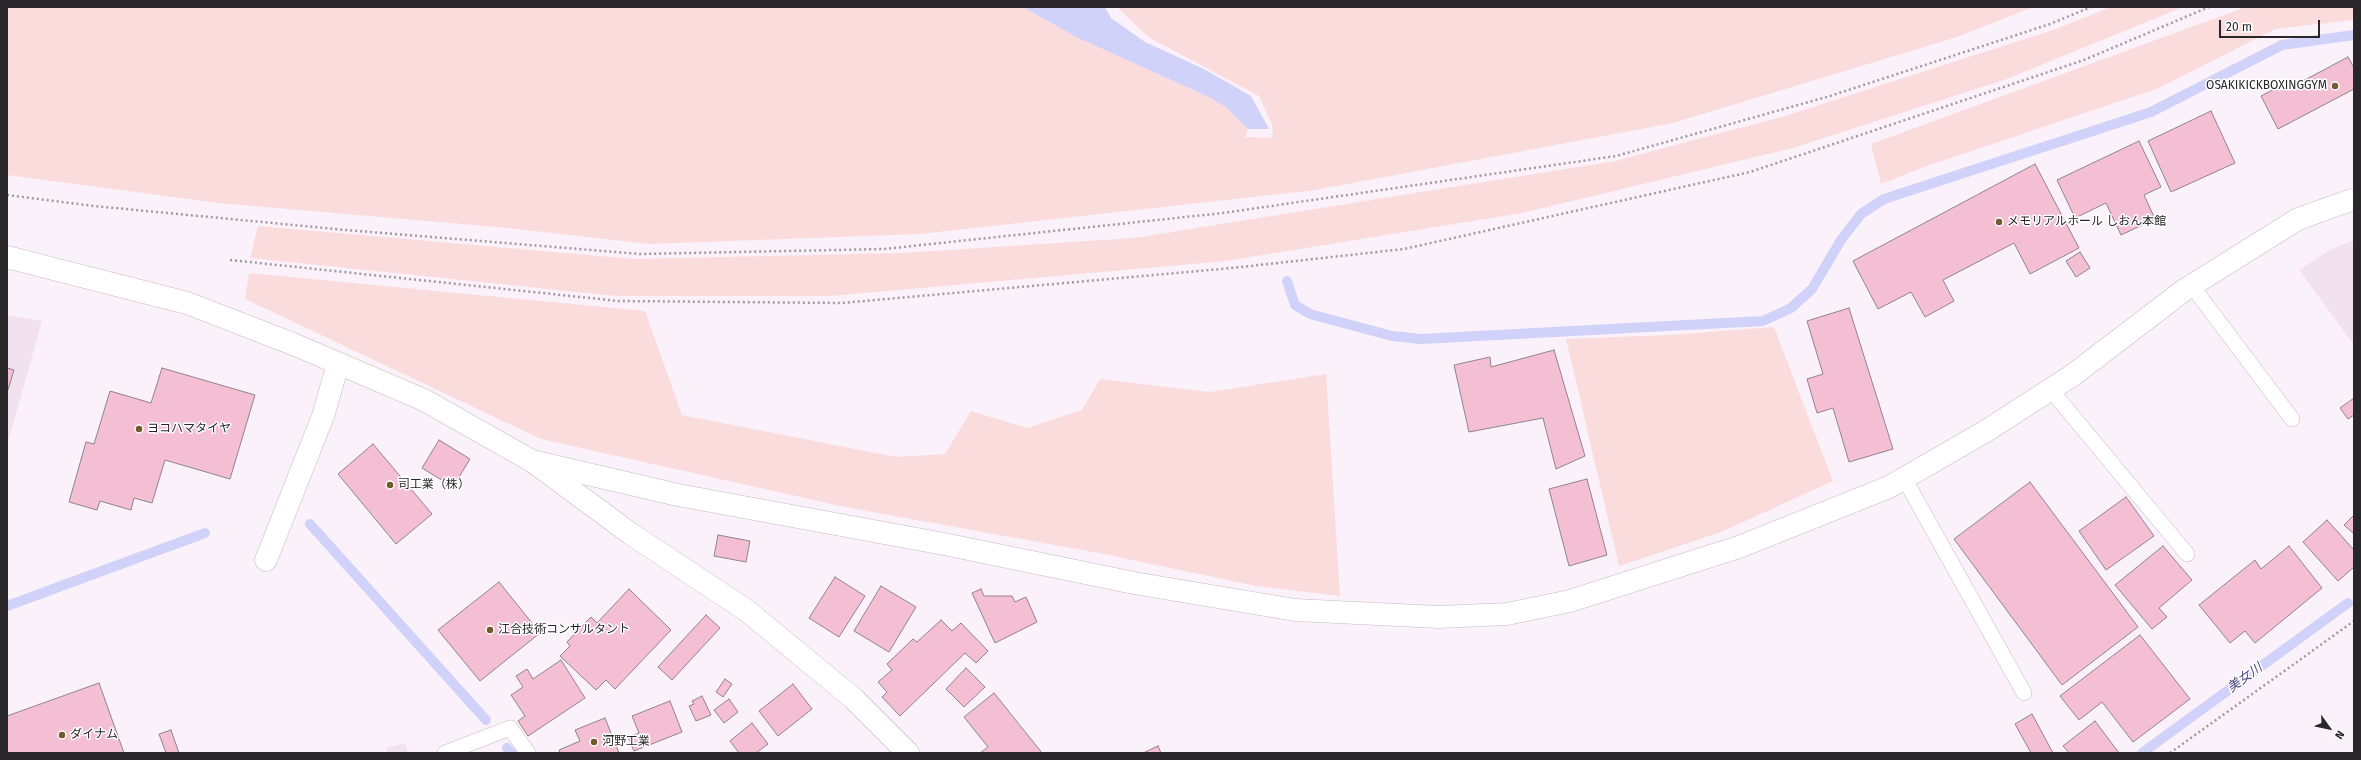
<!DOCTYPE html>
<html>
<head>
<meta charset="utf-8">
<style>
  body { margin:0 }
  #map { position:relative; width:2361px; height:760px; overflow:hidden; background:#fbf1fa; font-family:"Fira Sans",sans-serif }
  canvas { display:block }
  .frame { position:absolute; inset:0; border:8px solid #292629; pointer-events:none }
  .north { position:absolute; left:2309px; top:708px; width:40px; height:40px; -webkit-text-stroke:3px #fff; paint-order:stroke; rotate:123deg; font-size:11px; font-weight:700; line-height:16px; text-align:center; color:#292629 }
  .north::after { content:''; display:block; margin:auto; width:14px; height:18px; background:#292629; clip-path:polygon(50% 0,100% 100%,50% 72%,0 100%) }
  .scale { position:absolute; left:2219px; top:20px; width:101px; height:18px; box-sizing:border-box; border:2px solid #292629; border-top:0; padding-left:5px; font-size:12px; line-height:14px; white-space:nowrap; color:#292629; -webkit-text-stroke:3px #fff; paint-order:stroke }
</style>
</head>
<body>
<div id="map">
<canvas width="2361" height="760"></canvas>
<div class="frame"></div>
<div class="north">N</div>
<div class="scale">20 m</div>
</div>
<script>
const g = document.querySelector('canvas').getContext('2d');
g.lineJoin = 'round';
function paint(path, color) {
  g.fillStyle = color;
  g.fill(path, 'evenodd');
}
function shape(rows) {
  const path = new Path2D();
  for (const r of rows) {
    path.moveTo(r[0], r[1]);
    for (let i = 2; i < r.length; i += 2) path.lineTo(r[i], r[i + 1]);
  }
  return path;
}
function strokePath(path, color, width, dash) {
  g.strokeStyle = color;
  g.lineWidth = width;
  g.lineCap = dash ? 'butt' : 'round';
  g.setLineDash(dash || []);
  g.stroke(path);
}
function drawText(font, color, halo, rows, align = 'center') {
  g.font = font + ' "Fira Sans","Noto Sans JP",sans-serif';
  g.lineWidth = 3;
  g.setLineDash([]);
  g.textBaseline = 'middle';
  g.strokeStyle = halo;
  g.fillStyle = color;
  for (const [text, x, y, turn = 0] of rows) {
    g.save();
    g.translate(x, y);
    g.rotate((+turn || 0) * Math.PI / 180);
    g.textAlign = isNaN(turn) ? turn : align;
    if (halo) g.strokeText(text, 0, 0);
    g.fillText(text, 0, 0);
    g.restore();
  }
}
const built = shape([
  [2354,240,2354,345,2299,270,2330,250],
  [7,315,42,321,7,446],
  [405,743,408,753,388,753,386,748]
]);
const green = shape([
  [7,7,1023,7,1078,38,1209,97,1227,108,1248,129,1245,137,1273,138,1272,124,1259,96,1148,37,1117,7,2034,7,1954,38,1673,123,1315,190,921,234,649,244,508,228,218,203,7,175],
  [2111,7,2183,7,2007,79,1793,148,1522,213,1226,261,831,296,616,296,250,258,258,226,634,259,902,253,1134,238,1615,161,1785,116,2056,29],
  [2246,7,2354,7,2354,20,2275,29,2159,88,1924,167,1881,184,1871,144],
  [249,273,645,311,682,415,896,457,945,454,971,411,1027,428,1082,410,1100,379,1210,392,1326,374,1340,596,1256,586,1104,554,845,507,541,439,245,299],
  [1774,327,1833,481,1721,532,1619,566,1566,339,1669,335]
]);
const water = shape([
  [1023,7,1105,7,1111,18,1145,42,1204,69,1251,96,1269,129,1248,129,1227,108,1209,97,1078,38]
]);
const stream = shape([
  [1287,281,1295,305,1310,314,1392,336,1421,339,1763,321,1791,308,1812,289,1841,240,1861,214,1884,199,2151,112,2282,45,2354,35],
  [310,524,486,720],
  [7,606,205,533],
  [507,748,512,753],
  [2142,753,2348,603]
]);
const building = shape([
  [2348,57,2354,68,2354,89,2278,129,2261,96,2282,85,2284,91,2348,57],
  [2211,111,2235,163,2171,192,2148,141,2211,111],
  [2139,141,2161,187,2144,195,2155,219,2121,235,2106,203,2075,218,2057,180,2139,141],
  [2035,164,2079,248,2030,274,2014,243,1943,280,1954,301,1925,317,1911,292,1878,309,1853,261,2035,164],
  [2080,252,2090,268,2076,277,2066,261,2080,252],
  [1849,308,1893,449,1849,462,1833,408,1817,413,1807,379,1823,374,1807,321,1849,308],
  [1554,350,1585,456,1556,469,1543,418,1469,432,1454,365,1490,357,1491,367,1554,350],
  [7,368,14,370,7,393,7,368],
  [162,368,255,395,230,479,165,460,152,503,134,498,131,510,100,501,97,510,69,502,86,442,94,444,110,391,151,403,162,368],
  [2354,398,2354,415,2348,419,2340,408,2354,398],
  [439,440,470,459,453,487,422,468,439,440],
  [373,444,432,514,396,544,338,474,373,444],
  [1587,479,1607,555,1569,566,1549,489,1587,479],
  [2030,482,2138,627,2062,685,1954,539,2030,482],
  [2126,497,2154,536,2106,570,2079,531,2126,497],
  [2354,515,2354,534,2344,525,2354,515],
  [2327,520,2354,550,2354,567,2338,581,2303,542,2327,520],
  [718,535,750,541,746,562,714,556,718,535],
  [2163,546,2192,580,2159,608,2167,617,2152,629,2115,585,2163,546],
  [2289,546,2322,588,2255,643,2245,631,2230,643,2199,605,2255,560,2261,569,2289,546],
  [835,577,865,596,839,637,809,618,835,577],
  [499,582,540,633,480,681,438,630,499,582],
  [881,586,916,607,889,652,854,631,881,586],
  [629,589,671,630,615,689,606,680,596,690,560,656,570,646,567,642,591,617,597,623,629,589],
  [981,589,984,596,1012,596,1015,602,1026,597,1037,622,995,643,972,593,981,589],
  [706,615,720,628,672,680,658,667,706,615],
  [941,620,952,631,961,623,988,651,976,663,965,653,900,716,882,697,887,692,878,682,892,670,887,664,913,639,917,642,941,620],
  [2140,635,2190,699,2133,742,2102,702,2079,720,2060,696,2140,635],
  [561,660,585,698,528,736,518,721,525,716,511,695,523,687,516,676,527,669,533,679,561,660],
  [966,668,985,687,964,707,946,689,966,668],
  [725,679,732,684,723,697,716,692,725,679],
  [99,683,124,753,7,753,7,716,99,683],
  [793,684,812,709,778,736,759,711,793,684],
  [994,693,1042,753,980,753,988,747,964,717,994,693],
  [702,696,711,715,696,721,689,706,694,704,692,701,702,696],
  [729,699,738,712,724,723,714,710,729,699],
  [670,701,682,732,634,751,628,737,639,733,632,716,670,701],
  [2032,714,2053,753,2031,753,2015,724,2032,714],
  [605,718,619,753,560,753,559,750,580,741,575,730,605,718],
  [2095,721,2119,753,2069,753,2063,746,2095,721],
  [752,723,768,744,756,753,739,753,730,741,752,723],
  [171,730,179,753,166,753,159,734,171,730],
  [1158,746,1161,753,1143,753,1158,746]
]);
const path = shape([
  [7,195,94,206,346,230,640,254,884,249,1223,213,1616,156,1830,96,2050,24,2091,7],
  [230,260,618,301,842,303,1232,268,1404,249,1750,172,2084,60,2209,7],
  [2170,753,2354,621]
]);
const service = shape([
  [2192,286,2292,419],
  [2051,390,2187,554],
  [1904,478,2024,693],
  [445,753,510,728,528,753]
]);
const minor = shape([
  [532,461,631,534,746,610,854,699,908,753],
  [266,560,323,416,338,364]
]);
const tertiary = shape([
  [7,257,187,303,293,344,424,400,532,461,678,495,944,544,1134,583,1295,610,1439,617,1507,614,1570,601,1739,547,1889,487,1986,431,2073,375,2183,291,2298,219,2354,199]
]);
const markers = [
  [2335,86,4,"#705b2a"],
  [1999,222,4,"#705b2a"],
  [139,429,4,"#705b2a"],
  [390,485,4,"#705b2a"],
  [490,630,4,"#705b2a"],
  [62,735,4,"#705b2a"],
  [594,742,4,"#705b2a"]
];
const poiNames = [
  ["OSAKIKICKBOXINGGYM",2327,86,"right"],
  ["メモリアルホール しおん本館",2007,222],
  ["ヨコハマタイヤ",147,429],
  ["司工業（株）",398,485],
  ["江合技術コンサルタント",498,630],
  ["ダイナム",70,735],
  ["河野工業",602,742]
];
const waterNames = [
  ["美女川",2245,678,-36]
];
paint(built, '#f2e2f0');
paint(green, '#fbdcdc');
paint(water, '#d0d2f9');
strokePath(stream, '#d0d2f9', 10);
paint(building, '#f4bed3');
strokePath(building, '#8f8488', 1);
strokePath(service, '#c5bbc3', 16);
strokePath(minor, '#c5bbc3', 23);
strokePath(tertiary, '#c5bbc3', 23);
strokePath(path, '#a099a0', 2.5, [2, 3]);
strokePath(service, '#fff', 15);
strokePath(minor, '#fff', 22);
strokePath(tertiary, '#fff', 22);
for (const [x, y, r, color] of markers) {
  const dot = new Path2D();
  dot.arc(x, y, r, 0, 2 * Math.PI);
  g.fillStyle = color;
  g.fill(dot);
  strokePath(dot, '#fff', 1.5);
}
drawText('12px', '#292629', '#fff', poiNames, 'left');
drawText('italic 13px', '#474480', '#fff', waterNames);
</script>
</body>
</html>
